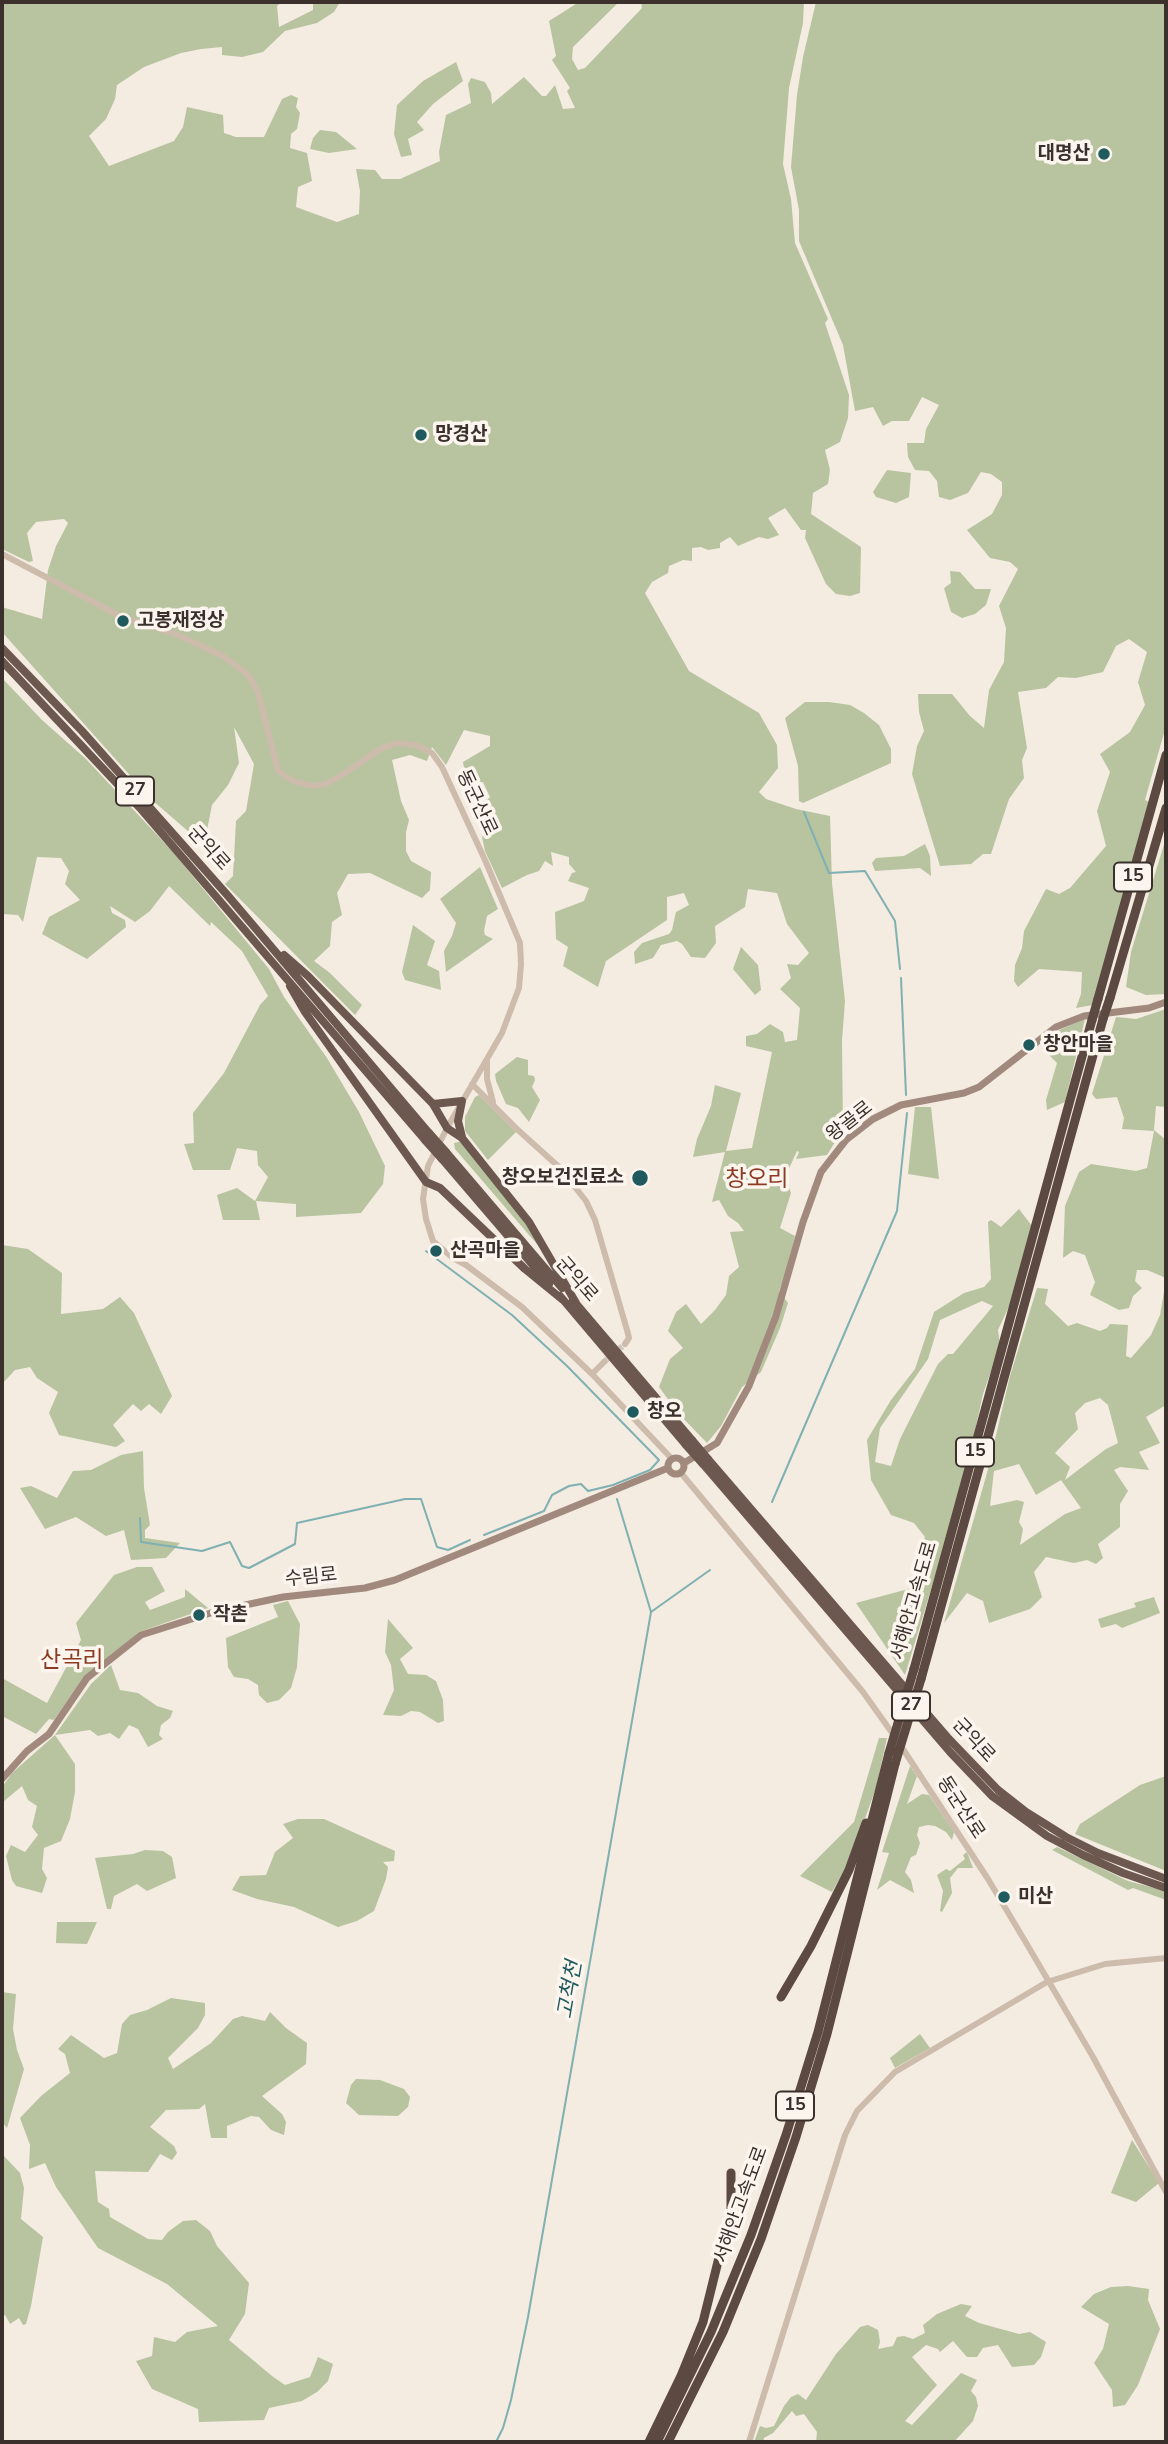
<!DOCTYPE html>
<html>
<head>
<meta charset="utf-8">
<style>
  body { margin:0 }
  #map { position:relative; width:1168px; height:2444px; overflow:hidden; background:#f4ebe1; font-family:"Nunito Sans",sans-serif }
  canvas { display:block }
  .frame { position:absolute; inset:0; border:4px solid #3b302b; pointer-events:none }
</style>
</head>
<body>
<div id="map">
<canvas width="1168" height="2444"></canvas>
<div class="frame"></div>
</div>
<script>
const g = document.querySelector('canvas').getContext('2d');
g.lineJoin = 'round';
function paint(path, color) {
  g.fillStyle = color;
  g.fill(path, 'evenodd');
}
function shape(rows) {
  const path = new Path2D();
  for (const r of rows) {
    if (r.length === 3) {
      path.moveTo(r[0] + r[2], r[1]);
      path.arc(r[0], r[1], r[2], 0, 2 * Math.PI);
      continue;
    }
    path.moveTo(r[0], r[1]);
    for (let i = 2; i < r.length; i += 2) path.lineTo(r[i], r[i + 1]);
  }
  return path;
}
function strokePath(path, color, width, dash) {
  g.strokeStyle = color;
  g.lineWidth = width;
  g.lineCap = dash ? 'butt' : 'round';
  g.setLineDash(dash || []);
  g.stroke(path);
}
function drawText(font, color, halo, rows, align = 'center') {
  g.font = font + ' "Nunito Sans","Noto Sans KR",sans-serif';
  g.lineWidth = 7;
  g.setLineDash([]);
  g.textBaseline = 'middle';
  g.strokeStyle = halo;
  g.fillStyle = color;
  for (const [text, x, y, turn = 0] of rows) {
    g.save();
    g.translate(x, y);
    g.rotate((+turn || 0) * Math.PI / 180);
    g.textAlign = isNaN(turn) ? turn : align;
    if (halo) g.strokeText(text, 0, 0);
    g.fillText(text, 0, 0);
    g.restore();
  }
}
const green = shape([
  [2,2,282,2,277,6,279,27,313,10,313,2,340,2,334,12,317,23,285,31,263,52,242,57,222,55,222,47,201,49,181,53,144,67,117,85,115,99,106,119,89,136,109,166,174,141,183,127,187,107,223,115,224,133,236,137,264,137,282,99,291,95,298,98,296,107,300,113,297,129,291,134,290,148,307,153,312,181,298,187,296,207,337,222,359,214,360,191,356,169,375,170,382,179,400,179,440,161,439,152,446,115,471,103,468,84,471,78,485,82,491,93,492,104,524,77,542,96,546,96,555,85,563,109,575,108,567,91,570,88,552,60,556,56,549,21,579,2,619,2,573,47,572,59,578,70,585,68,642,8,641,2,804,2,803,23,789,88,783,164,791,199,795,243,828,319,825,323,849,395,848,418,840,442,825,450,830,470,828,484,813,493,811,514,861,547,860,593,850,596,836,594,826,584,805,538,806,530,801,530,785,508,768,518,779,535,768,539,759,537,738,546,730,537,720,543,720,548,708,550,701,547,692,548,692,561,683,560,669,566,668,573,652,582,645,593,689,671,759,713,777,745,778,768,759,792,766,799,796,809,830,816,832,883,845,1001,842,1040,843,1129,827,1155,796,1159,799,1152,797,1151,785,1177,791,1193,780,1228,795,1236,787,1270,779,1291,788,1303,780,1328,761,1372,742,1387,721,1426,707,1443,678,1413,659,1387,670,1359,683,1348,668,1331,676,1312,686,1304,701,1324,715,1310,726,1295,729,1276,739,1267,730,1232,744,1231,738,1223,728,1216,719,1200,712,1202,725,1152,693,1157,697,1139,711,1106,715,1085,741,1093,726,1151,752,1148,772,1052,746,1046,746,1036,757,1034,770,1024,783,1032,785,1042,797,1040,800,1008,780,989,791,978,787,964,798,965,809,953,787,924,777,893,748,889,745,907,715,926,716,943,705,958,691,957,682,944,677,941,661,945,653,958,635,964,634,952,642,943,669,934,672,930,676,912,689,905,684,893,667,897,667,920,606,961,598,987,563,966,568,947,556,939,555,912,584,901,589,888,568,881,572,873,576,872,569,864,569,857,551,852,553,866,545,861,539,871,527,875,502,888,485,851,482,837,489,827,482,814,483,804,490,797,483,782,467,785,463,762,490,746,490,736,464,730,446,765,432,747,427,761,410,755,392,760,401,801,409,820,406,832,406,851,411,861,431,872,430,890,422,898,370,873,348,874,337,893,342,915,332,922,330,946,314,961,330,973,362,1005,355,1015,225,884,233,876,236,821,246,811,254,764,234,727,239,763,228,785,212,805,204,845,152,800,2,632,2,607,42,619,48,570,56,546,68,523,64,519,36,522,27,533,33,561,29,562,2,549],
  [816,2,1166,2,1166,726,1145,800,1151,803,1093,1005,1076,1008,1081,994,1082,972,1039,969,1018,987,1014,981,1015,965,1022,948,1024,931,1046,889,1059,894,1070,888,1106,846,1097,811,1110,772,1100,754,1130,732,1145,705,1138,682,1147,652,1129,639,1116,646,1103,672,1076,678,1058,677,1046,688,1018,692,1027,748,1022,760,1024,778,1009,799,991,854,983,854,971,864,940,866,912,774,917,746,924,731,919,712,918,694,952,694,970,716,984,728,989,690,1004,662,1006,628,999,606,1018,569,1010,562,990,558,967,530,992,514,1002,495,1002,482,991,474,981,472,968,493,950,500,939,497,937,481,929,471,915,470,908,457,907,443,924,443,926,429,939,405,922,397,909,421,892,421,883,426,873,407,855,411,843,345,799,241,799,210,791,167,797,95,803,57],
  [456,62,463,81,433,104,417,122,424,130,408,139,412,155,401,157,394,134,397,105,423,81],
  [320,130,336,132,357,149,329,153,310,149,313,138],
  [887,470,911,473,909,497,896,503,876,497,873,492],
  [950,571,960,572,975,589,991,589,986,605,975,614,962,618,951,612,944,588,951,583],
  [2,678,42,720,86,759,173,852,269,969,284,997,327,1058,359,1112,385,1166,383,1184,361,1213,296,1217,296,1204,256,1201,260,1220,223,1220,217,1195,237,1188,255,1201,268,1177,258,1165,257,1151,237,1148,230,1170,193,1170,184,1144,194,1143,193,1113,224,1073,260,1005,268,996,242,951,211,922,210,926,169,886,150,911,135,922,110,906,112,913,125,920,126,927,87,959,42,934,49,917,80,900,65,884,69,871,61,858,37,857,23,922,18,915,2,914],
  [805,702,829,702,850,705,864,713,879,725,891,749,891,763,803,803,799,801,798,766,785,718],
  [1166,838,1166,994,1146,995,1126,987,1131,952],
  [925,844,930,856,931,876,920,868,875,871,872,863,876,858,904,856],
  [480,867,498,909,487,916,484,931,485,935,493,939,446,972,444,951,452,936,456,923,440,899],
  [413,925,435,941,427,965,439,971,441,990,405,980,402,972],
  [741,947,758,965,761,990,755,995,733,969],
  [1166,1009,1166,1107,1156,1106,1154,1130,1166,1140,1166,1278,1147,1270,1137,1270,1135,1281,1142,1288,1133,1296,1129,1308,1119,1310,1090,1295,1095,1282,1085,1255,1073,1251,1063,1258,1065,1206,1079,1172,1091,1164,1136,1171,1147,1168,1154,1131,1122,1129,1124,1118,1117,1097,1096,1099,1092,1094,1116,1017,1136,1019],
  [1085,1019,1065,1102,1047,1110,1046,1100,1057,1063,1042,1048,1057,1031],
  [517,1057,528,1060,528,1075,534,1076,535,1080,532,1087,540,1100,529,1122,518,1108,506,1104,496,1081,495,1074],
  [479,1095,516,1132,488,1160,465,1131,465,1117,475,1097],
  [915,1107,931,1107,939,1179,908,1174],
  [463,1141,497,1183,554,1264,455,1149,454,1143],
  [1019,1209,1032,1226,1011,1302,998,1330,1000,1345,983,1394,963,1485,905,1675,856,1603,912,1588,925,1537,914,1523,891,1515,871,1480,867,1440,891,1400,915,1369,934,1312,964,1293,984,1287,991,1279,988,1222,991,1220,1001,1227],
  [982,1301,993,1306,953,1354,948,1354,938,1364,900,1439,891,1466,875,1462,880,1428,928,1359,940,1320],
  [2,1245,28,1249,62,1273,61,1314,103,1309,120,1297,134,1313,172,1396,161,1414,149,1404,141,1411,133,1404,113,1425,125,1441,116,1447,59,1435,49,1413,58,1392,37,1378,30,1367,15,1370,2,1384],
  [1166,1280,1166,1405,1146,1417,1160,1443,1139,1452,1149,1470,1120,1467,1114,1470,1128,1491,1120,1504,1120,1527,1098,1544,1103,1558,1096,1564,1087,1560,1074,1563,1046,1557,1034,1572,1042,1597,1030,1609,989,1623,983,1601,967,1593,944,1623,987,1473,1010,1376,1037,1288,1048,1289,1045,1304,1068,1326,1077,1323,1100,1331,1107,1328,1110,1324,1128,1325,1126,1356,1131,1358,1151,1335,1160,1315],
  [1100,1398,1108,1405,1118,1443,1106,1449,1065,1480,1070,1467,1055,1453,1078,1429,1075,1413,1085,1403],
  [1019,1464,1036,1495,1061,1480,1081,1508,1065,1514,1020,1545,1023,1529,1019,1522,1024,1502,1017,1500,990,1506,994,1471],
  [143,1451,144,1488,150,1525,145,1530,145,1538,180,1543,166,1558,131,1560,124,1530,106,1536,76,1517,45,1529,20,1488,31,1486,57,1498,73,1471,91,1470,121,1455],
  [137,1567,152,1567,165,1591,145,1602,150,1610,185,1597,185,1589,208,1608,139,1632,82,1680,54,1720,49,1719,36,1734,2,1716,2,1678,47,1703,81,1640,76,1623,114,1575],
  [1154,1597,1160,1613,1122,1628,1116,1624,1101,1628,1098,1619,1136,1607,1134,1603],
  [288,1601,300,1624,297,1667,291,1688,279,1700,267,1703,259,1695,258,1685,248,1679,234,1677,228,1667,226,1638,278,1617,273,1605],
  [388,1619,413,1648,400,1659,408,1674,426,1675,436,1681,443,1700,444,1721,438,1723,420,1712,411,1711,401,1716,383,1715,394,1690,391,1665,385,1652],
  [111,1665,120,1690,138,1693,157,1706,173,1711,170,1718,161,1725,159,1735,163,1739,148,1747,138,1729,129,1725,119,1739,110,1733,98,1736,90,1730,55,1735,75,1764,75,1792,70,1819,61,1841,44,1848,42,1869,47,1878,42,1893,16,1886,12,1880,6,1856,11,1845,25,1852,38,1835,32,1827,37,1806,28,1800,22,1786,3,1802,2,1787,12,1773,55,1735,91,1684],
  [879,1738,887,1738,876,1788,850,1860,832,1892,800,1876,854,1822],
  [910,1766,917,1776,907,1804,922,1794,929,1795,954,1832,952,1840,946,1832,935,1826,928,1825,919,1827,917,1835,920,1843,916,1855,911,1857,905,1872,911,1880,914,1893,890,1880,877,1890,889,1853,882,1852],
  [1166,1776,1166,1871,1075,1834,1080,1824,1140,1785],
  [298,1819,324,1819,395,1851,394,1861,383,1862,388,1867,386,1879,374,1911,357,1921,338,1927,294,1907,257,1899,232,1890,240,1876,266,1875,275,1852,293,1838,283,1824],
  [1057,1847,1128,1881,1166,1891,1166,1900,1133,1888,1128,1890,1052,1850],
  [145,1850,163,1851,172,1857,176,1878,147,1891,137,1884,114,1896,111,1909,107,1909,95,1858,133,1854],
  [967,1852,973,1868,958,1868,950,1878,952,1893,942,1912,940,1911,943,1891,937,1875,946,1869,950,1871,965,1859,963,1855],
  [57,1922,97,1922,87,1944,56,1943],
  [2,1992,16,1994,13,2029,17,2050,24,2069,7,2128,2,2122],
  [171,1998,205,2003,205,2015,198,2028,168,2058,173,2069,211,2043,233,2019,242,2016,265,2021,270,2012,286,2028,307,2043,306,2064,262,2096,282,2114,286,2122,284,2135,271,2130,259,2117,251,2116,227,2126,227,2138,211,2138,205,2104,199,2109,166,2110,150,2127,174,2146,177,2153,172,2160,160,2154,148,2172,95,2171,98,2202,109,2209,110,2217,148,2239,162,2240,168,2232,183,2221,196,2220,210,2231,217,2246,249,2283,245,2314,229,2340,272,2376,285,2385,310,2377,318,2357,333,2364,328,2381,317,2392,302,2401,269,2408,264,2420,199,2422,198,2409,152,2389,136,2361,152,2356,154,2337,175,2342,187,2332,218,2326,167,2284,98,2248,56,2187,45,2163,29,2169,30,2145,20,2118,41,2096,70,2073,65,2054,58,2049,71,2035,104,2058,117,2053,122,2024,130,2015,147,2010],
  [920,2034,930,2048,895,2068,890,2058],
  [356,2079,380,2080,404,2089,410,2097,408,2107,398,2116,359,2115,346,2103,351,2085],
  [1132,2140,1159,2183,1136,2202,1111,2193],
  [4,2156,20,2173,24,2188,21,2219,43,2237,31,2306,26,2324,23,2325,19,2318,10,2324,5,2315,2,2316,2,2161],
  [1128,2286,1149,2289,1148,2300,1160,2329,1138,2385,1125,2405,1113,2407,1112,2390,1094,2363,1103,2349,1109,2324,1081,2307,1094,2294,1111,2287],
  [961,2304,972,2306,965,2316,979,2323,1019,2334,1030,2332,1046,2342,1041,2357,1034,2365,1012,2367,998,2345,983,2348,977,2357,967,2357,953,2341,940,2352,938,2349,926,2345,912,2357,937,2385,905,2421,912,2425,961,2373,977,2380,971,2391,976,2397,978,2406,973,2421,954,2442,816,2442,817,2432,804,2414,796,2416,792,2411,773,2433,764,2438,763,2442,754,2442,760,2426,766,2428,774,2426,784,2406,791,2397,798,2394,806,2400,836,2354,860,2327,868,2325,878,2330,880,2342,878,2349,893,2346,897,2337,904,2336,913,2339,925,2333,923,2325,937,2314]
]);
const stream = shape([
  [804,812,829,873,865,871,895,921,900,969],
  [901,978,906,1095],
  [426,1251,512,1315,567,1366,659,1460,650,1470,613,1485,588,1491,581,1484,569,1486,552,1495,544,1511,484,1535],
  [617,1499,651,1612],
  [772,1502,897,1211,907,1113],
  [140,1518,141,1542,202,1551,230,1542,242,1566,249,1568,295,1544,297,1523,405,1499,421,1499,437,1547,448,1550,470,1540],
  [496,2442,503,2428,511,2400,528,2317,651,1612,710,1570]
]);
const tertiaryTunnel = shape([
  [604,1362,625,1344]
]);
const tertiary = shape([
  [2,554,124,618,178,635,223,656,242,670,249,676,258,692,278,771,293,781,313,786,325,784,339,777,382,748,398,743,416,745,432,753,442,767,485,860,520,943,521,964,519,988,502,1033,447,1128,428,1166,423,1199,426,1219,433,1241,453,1258,466,1265,522,1307,592,1374,672,1459],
  [487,1061,487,1079,493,1102],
  [472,1084,518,1130,559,1167,586,1201,595,1220,627,1330,629,1338,625,1344],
  [592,1374,604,1362],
  [681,1473,863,1692,895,1737],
  [901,1746,988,1879,1025,1941,1093,2057,1166,2192],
  [749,2442,845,2135,857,2111,895,2072,1047,1982,1105,1964,1166,1958]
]);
const secondary = shape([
  [676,1466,8],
  [684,1463,717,1443,749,1386,776,1316,803,1222,821,1172,846,1140,873,1119,901,1105,964,1093,979,1087,1056,1027,1084,1016,1149,1008,1166,1002],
  [2,1779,27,1751,49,1734,87,1678,141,1635,217,1611,283,1597,365,1588,395,1580,668,1468]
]);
const trunk = shape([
  [2,648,82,731,229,897,429,1133],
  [2,661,140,808,425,1140],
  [284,955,308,976,433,1104,447,1128,462,1138,529,1222,576,1303],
  [290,986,305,1012,426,1182,440,1188,525,1269,563,1300],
  [433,1104,462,1101,458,1121,462,1137],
  [446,1152,562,1288],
  [442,1159,549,1284],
  [560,1296,686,1445],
  [573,1300,692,1440],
  [708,1459,949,1739,998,1790,1026,1812,1066,1837,1098,1853,1166,1879],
  [703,1464,950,1752,992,1796,1047,1836,1083,1855,1123,1873,1166,1888]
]);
const motorway = shape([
  [1110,998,1166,808],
  [1098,999,1166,755],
  [914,1669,1092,1020],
  [921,1679,1103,1019],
  [781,1997,811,1946,849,1870,866,1823],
  [649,2442,681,2376,703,2322,731,2209,731,2173],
  [657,2442,711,2332,751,2235,786,2135,818,2032,889,1753],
  [668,2442,723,2332,761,2239,796,2137,827,2034,895,1764]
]);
const trunkBridge = shape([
  [429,1133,446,1152],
  [425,1140,442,1159],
  [692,1440,708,1459],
  [686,1445,703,1464]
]);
const motorwayBridge = shape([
  [1103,1019,1110,998],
  [1092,1020,1098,999],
  [889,1753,914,1669],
  [895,1764,921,1679]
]);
const markers = [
  [1104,154,7,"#1f5a5e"],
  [421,435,7,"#1f5a5e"],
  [123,621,7,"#1f5a5e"],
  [1029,1045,7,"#1f5a5e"],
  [640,1178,9,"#1f5a5e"],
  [436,1251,7,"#1f5a5e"],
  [633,1412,7,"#1f5a5e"],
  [199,1615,7,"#1f5a5e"],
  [1004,1897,7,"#1f5a5e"]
];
const shields = [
  [135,791,38],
  [1133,877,38],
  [975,1452,38],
  [911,1706,38],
  [795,2106,38]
];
const shieldNames = [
  ["27",135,791],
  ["15",1133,877],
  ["15",975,1452],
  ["27",911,1706],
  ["15",795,2106]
];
const poiNames = [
  ["대명산",1090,154,"right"],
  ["망경산",435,435],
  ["고봉재정상",137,621],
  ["창안마을",1043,1045],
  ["창오보건진료소",624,1178,"right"],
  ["산곡마을",450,1251],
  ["창오",647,1412],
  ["작촌",213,1615],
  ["미산",1018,1897]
];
const streetNames = [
  ["동군산로",476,803,65],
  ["군익로",208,849,48],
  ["왕골로",850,1122,-38],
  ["군익로",576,1280,49],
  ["수림로",311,1578,-6],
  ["서해안고속도로",915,1601,-74],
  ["군익로",973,1741,47],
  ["동군산로",960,1808,57],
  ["서해안고속도로",742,2205,-70]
];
const waterNames = [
  ["고척천",571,1990,-80]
];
const quarterNames = [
  ["창오리",757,1180],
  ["산곡리",72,1661]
];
paint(green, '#b8c4a0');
strokePath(stream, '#7fb0b2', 2);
strokePath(tertiaryTunnel, '#cfc6bd', 6, [6, 3]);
strokePath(tertiary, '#cdbbac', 6);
strokePath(secondary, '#a18a7d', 7);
strokePath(trunk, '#6c584f', 8);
strokePath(motorway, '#5c4a42', 9);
strokePath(trunkBridge, '#6c584f', 8);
strokePath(motorwayBridge, '#5c4a42', 9);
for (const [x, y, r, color] of markers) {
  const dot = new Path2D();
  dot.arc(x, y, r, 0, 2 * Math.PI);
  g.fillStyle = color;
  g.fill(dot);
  strokePath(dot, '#fbf5ee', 2.5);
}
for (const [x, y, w] of shields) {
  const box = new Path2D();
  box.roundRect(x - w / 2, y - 14.5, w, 29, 5);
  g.fillStyle = '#fbf5ee';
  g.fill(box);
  strokePath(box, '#3b302b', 2);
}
drawText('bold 18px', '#3b302b', null, shieldNames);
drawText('bold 19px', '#3b302b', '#fbf5ee', poiNames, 'left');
drawText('19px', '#3b302b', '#fbf5ee', streetNames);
drawText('italic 21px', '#1f5a5e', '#fbf5ee', waterNames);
drawText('23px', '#8c3b22', '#fbf5ee', quarterNames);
</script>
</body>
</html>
